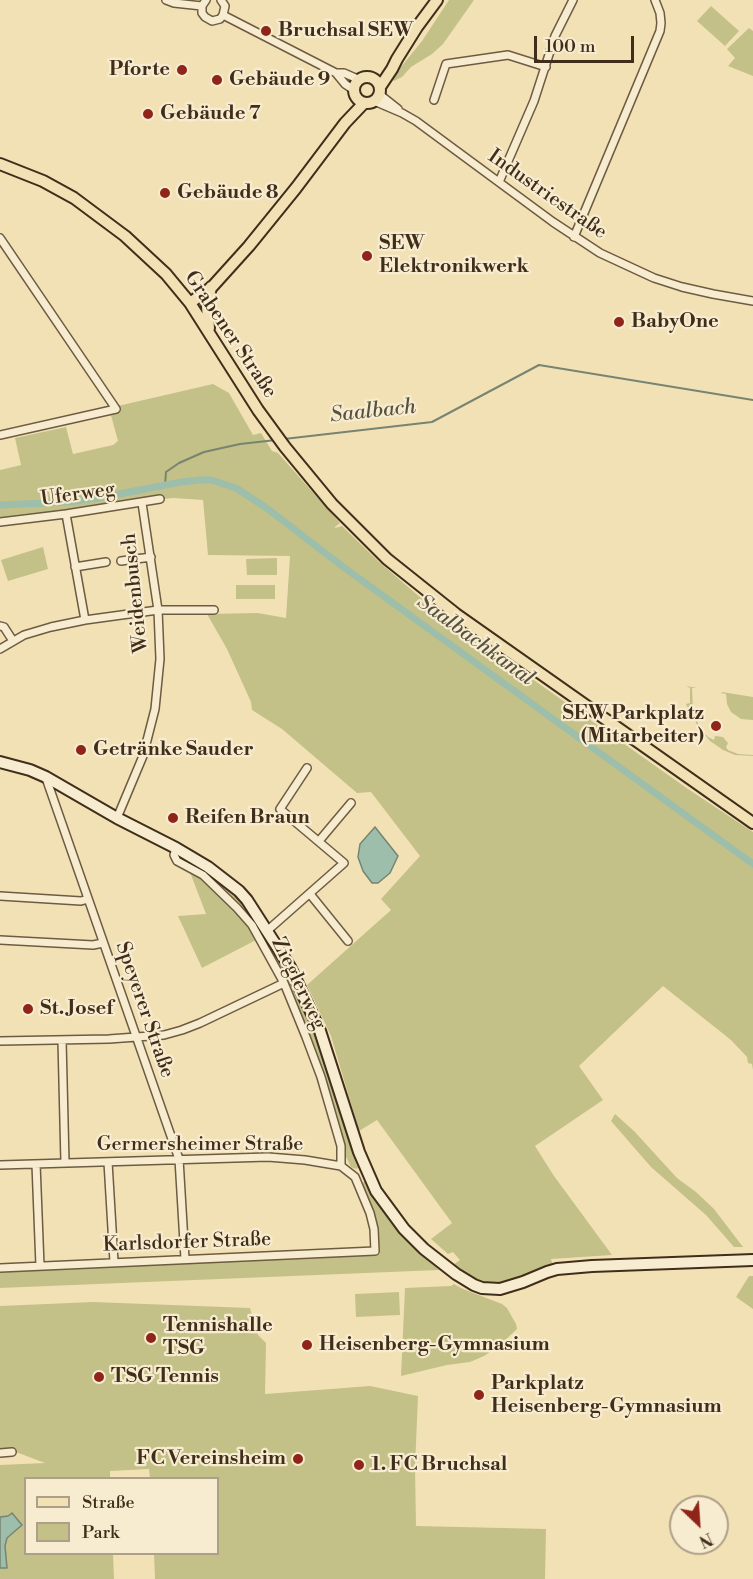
<!DOCTYPE html>
<html>
<head>
<meta charset="utf-8">
<style>
  body { margin:0 }
  #map { position:relative; width:753px; height:1579px; overflow:hidden; background:#f3e1b6; font-family:"Libre Bodoni",serif }
  canvas { display:block }
  .legend { position:absolute; left:24px; top:1477px; width:195px; height:78px; box-sizing:border-box; background:#f7ecd0; border:2px solid #aea088; margin:0; padding:8px 10px; list-style:none; font-size:18px; color:#402e1b }
  .legend li { display:flex; align-items:center; gap:12px; height:30px }
  .legend b { width:30px; border:2px solid #aea088 }
  .north { position:absolute; left:669px; top:1495px; width:60px; height:60px; box-sizing:border-box; background:#f7ecd0; border:2px solid #aea088; border-radius:50%; rotate:155deg; font-size:16px; font-weight:700; line-height:24px; text-align:center; color:#402e1b }
  .north::after { content:''; display:block; margin:auto; width:21px; height:27px; background:#8f2418; clip-path:polygon(50% 0,100% 100%,50% 72%,0 100%) }
  .scale { position:absolute; left:534px; top:36px; width:100px; height:27px; box-sizing:border-box; border:3px solid #402e1b; border-top:0; padding-left:8px; font-size:18px; line-height:21px; white-space:nowrap; color:#402e1b; -webkit-text-stroke:4px #f7ecd0; paint-order:stroke }
</style>
</head>
<body>
<div id="map">
<canvas width="753" height="1579"></canvas>
<ul class="legend">
<li><b style="height:8px;background:#f3e1b6"></b>Straße</li>
<li><b style="height:16px;background:#c3c188"></b>Park</li>
</ul>
<div class="north">N</div>
<div class="scale">100 m</div>
</div>
<script>
const g = document.querySelector('canvas').getContext('2d');
g.lineJoin = 'round';
function paint(path, color) {
  g.fillStyle = color;
  g.fill(path, 'evenodd');
}
function shape(rows) {
  const path = new Path2D();
  for (const r of rows) {
    if (r.length === 3) {
      path.moveTo(r[0] + r[2], r[1]);
      path.arc(r[0], r[1], r[2], 0, 2 * Math.PI);
      continue;
    }
    path.moveTo(r[0], r[1]);
    for (let i = 2; i < r.length; i += 2) path.lineTo(r[i], r[i + 1]);
  }
  return path;
}
function strokePath(path, color, width, dash) {
  g.strokeStyle = color;
  g.lineWidth = width;
  g.lineCap = dash ? 'butt' : 'round';
  g.setLineDash(dash || []);
  g.stroke(path);
}
function drawText(font, color, halo, rows, align = 'center') {
  g.font = font + ' "Libre Bodoni",serif';
  g.lineWidth = 4.5;
  g.setLineDash([]);
  g.textBaseline = 'middle';
  g.strokeStyle = halo;
  g.fillStyle = color;
  for (const [text, x, y, turn = 0] of rows) {
    g.save();
    g.translate(x, y);
    g.rotate((+turn || 0) * Math.PI / 180);
    g.textAlign = isNaN(turn) ? turn : align;
    if (halo) g.strokeText(text, 0, 0);
    g.fillText(text, 0, 0);
    g.restore();
  }
}
const green = shape([
  [449,0,474,0,443,44,432,54,411,67,402,77,394,81,392,78,422,41],
  [711,6,739,31,725,46,697,21],
  [749,28,753,31,753,76,728,66,735,58,727,49],
  [213,384,229,393,253,435,261,433,272,451,278,453,340,523,335,527,335,528,342,526,378,561,436,611,688,789,753,832,753,1070,752,1064,748,1063,747,1057,731,1040,663,986,579,1066,603,1100,535,1146,554,1176,612,1255,551,1259,553,1266,517,1280,504,1283,491,1283,476,1281,463,1274,453,1265,460,1260,453,1252,448,1254,431,1239,452,1223,377,1120,359,1131,331,1036,307,985,391,910,381,899,420,856,371,792,357,793,282,729,252,710,251,702,227,649,207,614,258,613,286,618,290,556,208,555,203,500,173,498,142,501,0,520,0,470,21,465,15,438,66,427,73,454,113,445,118,441,109,408],
  [43,547,48,569,8,581,1,560],
  [277,558,277,575,247,575,246,559],
  [236,585,275,585,275,599,236,599],
  [686,686,697,688,692,688,693,711,699,726,708,737,714,740,715,736,723,737,728,743,726,747,728,750,738,754,753,755,753,756,735,755,723,750,710,741,698,727,693,716,688,717,689,710,686,704,690,703,690,688],
  [722,692,753,697,753,720,741,719,731,712,727,704,726,694,721,693],
  [176,848,247,900,320,1031,352,1133,359,1167,356,1169,351,1167,341,1146,306,1037,258,939,202,968,178,916,206,914,188,867,177,861],
  [615,1114,634,1131,677,1178,696,1192,714,1209,743,1247,734,1247,706,1215,651,1167,611,1121],
  [363,1182,366,1182,391,1223,420,1253,439,1270,0,1288,0,1270,378,1254,378,1232,368,1199,361,1186],
  [749,1276,753,1276,753,1309,736,1297],
  [454,1284,463,1289,502,1304,507,1308,516,1324,517,1329,499,1346,484,1356,470,1362,447,1365,401,1376,405,1288,451,1286],
  [399,1292,400,1315,356,1317,355,1294],
  [93,1302,250,1308,258,1335,266,1343,265,1394,370,1386,418,1396,415,1468,416,1526,546,1529,545,1579,155,1579,154,1554,218,1554,218,1478,150,1478,149,1469,110,1471,110,1478,26,1478,26,1554,113,1554,114,1579,0,1579,0,1465,45,1463,8,1449,0,1449,0,1306]
]);
const water = shape([
  [375,827,398,856,390,873,378,883,372,883,363,871,358,857,360,844,375,827],
  [12,1513,22,1525,7,1538,5,1546,7,1568,0,1568,0,1517,8,1516,12,1513]
]);
const stream = shape([
  [284,439,432,422,539,365,753,400],
  [165,485,166,472,179,463,204,452,240,444,276,440]
]);
const canal = shape([
  [0,505,69,502,109,496,181,482,199,480,211,480,236,488,268,509,342,566,753,864]
]);
const minor = shape([
  [166,0,174,3,202,6],
  [206,0,202,6,202,13,205,17,212,21,220,19,223,15,225,6,221,0],
  [223,15,336,73,344,73,360,80],
  [336,73,345,84,354,90],
  [379,94,398,109],
  [434,100,446,64,508,55,546,67],
  [374,101,402,113,416,121,553,222,600,253,654,278,682,287,713,294,753,301],
  [499,182,534,101,555,36,573,0],
  [574,237,660,31,661,23,660,13,655,0],
  [0,238,116,409,0,435],
  [66,514,85,620],
  [0,522,66,514,160,499],
  [121,561,151,557],
  [75,567,106,562],
  [0,626,4,627,13,641],
  [0,649,24,635,51,627,85,620,158,610,214,610],
  [46,778,179,1159,185,1259],
  [117,818,143,756,155,709,160,659,158,610,142,503],
  [319,841,351,803],
  [176,848,174,855,177,861,203,875,237,908,252,925,284,983,306,1037,321,1077,341,1146,341,1166],
  [310,894,348,941],
  [0,896,81,901,88,899],
  [268,930,344,863,280,809,307,768],
  [0,940,93,945,103,943],
  [62,1040,65,1163],
  [0,1041,109,1039,164,1035,182,1030,200,1023,284,983],
  [108,1162,114,1262],
  [36,1164,40,1266],
  [0,1165,268,1157,305,1160,341,1166,355,1177,370,1213,374,1229,375,1251,0,1268],
  [0,1453,12,1452]
]);
const secondary = shape([
  [0,762,30,770,46,777,117,818,176,848,208,867,239,891,247,900,290,967,320,1031,359,1152,376,1191,404,1229,424,1249,456,1274,474,1285,482,1288,500,1289,523,1282,547,1272,557,1269,592,1266,753,1260]
]);
const primary = shape([
  [367,90,13],
  [380,87,392,69,397,59,417,27,437,0],
  [0,164,43,181,74,198,125,236,166,274,190,303,258,410,285,447,332,504,387,559,456,614,753,823],
  [190,303,212,287,249,246,296,188,345,123,364,103],
  [209,328,207,307,211,287]
]);
const markers = [
  [266,31,6,"#8f2418"],
  [182,70,6,"#8f2418"],
  [217,80,6,"#8f2418"],
  [148,114,6,"#8f2418"],
  [165,193,6,"#8f2418"],
  [367,256,6,"#8f2418"],
  [619,322,6,"#8f2418"],
  [716,726,6,"#8f2418"],
  [81,750,6,"#8f2418"],
  [173,818,6,"#8f2418"],
  [28,1009,6,"#8f2418"],
  [151,1338,6,"#8f2418"],
  [307,1345,6,"#8f2418"],
  [99,1377,6,"#8f2418"],
  [479,1395,6,"#8f2418"],
  [298,1459,6,"#8f2418"],
  [359,1465,6,"#8f2418"]
];
const poiNames = [
  ["Bruchsal SEW",278,31],
  ["Pforte",170,70,"right"],
  ["Gebäude 9",229,80],
  ["Gebäude 7",160,114],
  ["Gebäude 8",177,193],
  ["SEW",379,244],
  ["Elektronikwerk",379,267],
  ["BabyOne",631,322],
  ["SEW Parkplatz",704,714,"right"],
  ["(Mitarbeiter)",704,737,"right"],
  ["Getränke Sauder",93,750],
  ["Reifen Braun",185,818],
  ["St. Josef",40,1009],
  ["Tennishalle",163,1326],
  ["TSG",163,1349],
  ["Heisenberg-Gymnasium",319,1345],
  ["TSG Tennis",111,1377],
  ["Parkplatz",491,1384],
  ["Heisenberg-Gymnasium",491,1407],
  ["FC Vereinsheim",286,1459,"right"],
  ["1. FC Bruchsal",371,1465]
];
const streetNames = [
  ["Industriestraße",547,195,35],
  ["Grabener Straße",230,335,56],
  ["Uferweg",78,495,-8],
  ["Weidenbusch",136,593,-96],
  ["Zieglerweg",298,984,64],
  ["Speyerer Straße",144,1010,71],
  ["Germersheimer Straße",200,1145],
  ["Karlsdorfer Straße",187,1243,-2]
];
const waterNames = [
  ["Saalbach",373,412,-6],
  ["Saalbachkanal",475,641,36]
];
paint(green, '#c3c188');
paint(water, '#9cbeab');
strokePath(water, '#778471', 1.5);
strokePath(stream, '#778471', 2);
strokePath(canal, '#9cbeab', 7);
strokePath(minor, '#6d5b42', 10);
strokePath(secondary, '#402e1b', 14);
strokePath(primary, '#402e1b', 14);
strokePath(minor, '#f7ecd0', 7);
strokePath(secondary, '#f7ecd0', 10);
strokePath(primary, '#f3e1b6', 10);
for (const [x, y, r, color] of markers) {
  const dot = new Path2D();
  dot.arc(x, y, r, 0, 2 * Math.PI);
  g.fillStyle = color;
  g.fill(dot);
  strokePath(dot, '#f7ecd0', 2);
}
drawText('bold 20px', '#402e1b', '#f7ecd0', poiNames, 'left');
drawText('20px', '#402e1b', '#f7ecd0', streetNames);
drawText('italic 21px', '#57523f', '#f7ecd0', waterNames);
</script>
</body>
</html>
